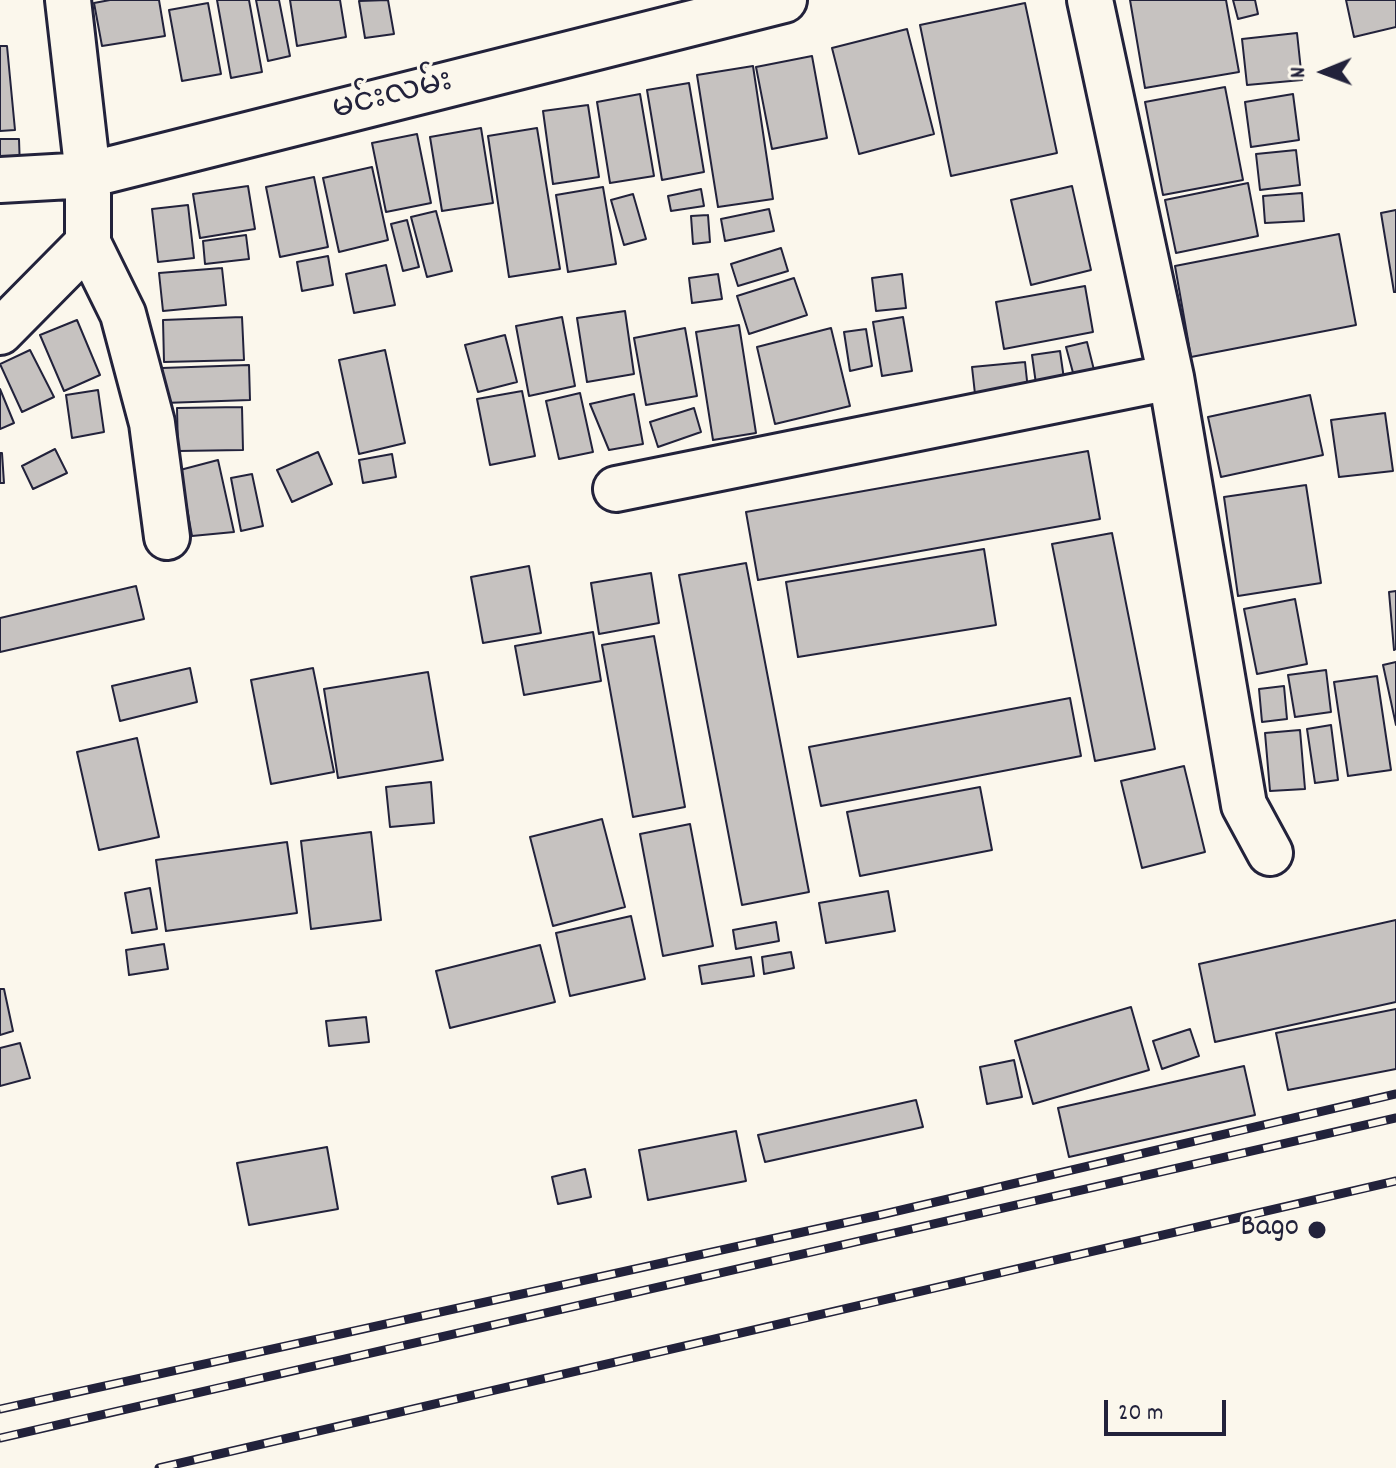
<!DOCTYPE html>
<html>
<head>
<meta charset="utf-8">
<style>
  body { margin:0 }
  #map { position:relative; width:1396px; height:1468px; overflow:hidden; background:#fbf7ec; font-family:Dekko,sans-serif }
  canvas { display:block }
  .north { position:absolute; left:1284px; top:32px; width:80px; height:80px; -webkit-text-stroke:6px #fbf7ec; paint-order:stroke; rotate:269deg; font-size:22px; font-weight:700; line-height:32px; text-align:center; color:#22223b }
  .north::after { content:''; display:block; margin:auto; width:28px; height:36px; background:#22223b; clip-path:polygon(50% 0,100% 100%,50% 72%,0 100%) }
  .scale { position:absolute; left:1104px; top:1400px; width:122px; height:36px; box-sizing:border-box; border:4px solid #22223b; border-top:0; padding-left:10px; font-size:24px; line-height:28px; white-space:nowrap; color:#22223b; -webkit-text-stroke:6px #fbf7ec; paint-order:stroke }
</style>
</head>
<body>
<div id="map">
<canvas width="1396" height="1468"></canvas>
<div class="north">N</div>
<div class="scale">20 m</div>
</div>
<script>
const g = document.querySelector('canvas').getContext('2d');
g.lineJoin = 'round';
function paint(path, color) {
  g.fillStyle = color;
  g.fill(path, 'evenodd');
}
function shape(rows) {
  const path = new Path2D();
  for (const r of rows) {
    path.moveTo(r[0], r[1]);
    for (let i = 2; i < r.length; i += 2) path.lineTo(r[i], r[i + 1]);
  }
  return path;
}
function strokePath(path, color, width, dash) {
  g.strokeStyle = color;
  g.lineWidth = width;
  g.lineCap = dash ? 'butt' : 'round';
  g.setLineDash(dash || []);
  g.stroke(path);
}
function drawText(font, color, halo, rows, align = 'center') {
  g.font = font + ' Dekko,"Noto Sans Myanmar",sans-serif';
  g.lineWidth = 6;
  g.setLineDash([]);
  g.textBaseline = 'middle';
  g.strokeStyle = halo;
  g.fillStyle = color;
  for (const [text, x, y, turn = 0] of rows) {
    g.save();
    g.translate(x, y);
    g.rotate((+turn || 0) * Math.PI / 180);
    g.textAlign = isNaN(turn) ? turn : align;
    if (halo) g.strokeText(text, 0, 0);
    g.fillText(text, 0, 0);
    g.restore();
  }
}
const building = shape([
  [110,0,159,0,165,36,102,46,94,3,110,0],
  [217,0,249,0,262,72,231,78,217,0],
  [256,0,279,0,290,56,268,61,256,0],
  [290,0,340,0,346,37,297,46,290,0],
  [388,0,394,34,365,38,359,1,388,0],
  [1130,0,1226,0,1239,72,1145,88,1130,0],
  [1233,0,1255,0,1258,14,1238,19,1233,0],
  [1346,0,1396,0,1396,27,1354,37,1346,0],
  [208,3,221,74,182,81,169,10,208,3],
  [1025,3,1057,153,951,176,920,25,1025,3],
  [907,29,934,134,859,154,832,48,907,29],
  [1297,33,1302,80,1247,85,1242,39,1297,33],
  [0,46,7,46,15,130,0,131,0,46],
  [812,56,827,138,772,149,756,67,812,56],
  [753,66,773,199,718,207,697,75,753,66],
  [689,83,704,172,662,180,647,90,689,83],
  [1225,87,1243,180,1163,195,1145,102,1225,87],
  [640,94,654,176,610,183,597,102,640,94],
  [1293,94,1299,140,1251,147,1245,102,1293,94],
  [588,105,599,177,553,184,543,111,588,105],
  [481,128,493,203,442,211,430,137,481,128],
  [537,128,560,269,509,277,488,136,537,128],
  [417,134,431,203,386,212,372,143,417,134],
  [0,139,19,139,20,169,0,170,0,139],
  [1296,150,1300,185,1260,190,1256,154,1296,150],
  [372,167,388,240,339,252,323,178,372,167],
  [314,177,328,247,280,257,266,187,314,177],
  [1248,183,1258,236,1176,253,1165,200,1248,183],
  [248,186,255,229,200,238,193,194,248,186],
  [1072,186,1091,270,1031,285,1011,200,1072,186],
  [603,187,616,264,568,272,556,195,603,187],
  [701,189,704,206,671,211,668,196,701,189],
  [1302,193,1304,221,1265,223,1263,196,1302,193],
  [633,194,646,239,624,245,611,200,633,194],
  [188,205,194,258,158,262,152,209,188,205],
  [769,209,774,231,725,241,721,219,769,209],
  [1396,210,1396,292,1394,292,1381,213,1396,210],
  [436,211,452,271,427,277,411,217,436,211],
  [708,215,710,242,693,244,691,216,708,215],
  [407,220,419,267,403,271,391,224,407,220],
  [1339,234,1356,325,1191,357,1175,266,1339,234],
  [246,235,249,259,205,264,203,241,246,235],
  [781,248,788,271,738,286,731,264,781,248],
  [328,256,333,285,302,291,297,262,328,256],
  [386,265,395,305,354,313,346,274,386,265],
  [222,268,226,305,163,311,159,273,222,268],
  [718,274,722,299,692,303,689,278,718,274],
  [902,274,906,308,876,311,872,278,902,274],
  [794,278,807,315,749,334,737,296,794,278],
  [1085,286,1093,332,1004,349,996,302,1085,286],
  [625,311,634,374,587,382,577,318,625,311],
  [242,317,244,360,164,362,163,320,242,317],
  [562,317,575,386,529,396,516,326,562,317],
  [903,317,912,371,882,376,873,322,903,317],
  [77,320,100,375,64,391,40,335,77,320],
  [739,325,756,433,713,440,696,332,739,325],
  [685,328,697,396,646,405,634,338,685,328],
  [831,328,850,406,775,424,757,347,831,328],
  [866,329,872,366,850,371,844,332,866,329],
  [505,335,517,382,478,392,465,345,505,335],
  [1087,342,1095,374,1075,380,1066,347,1087,342],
  [30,350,54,397,22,412,0,364,30,350],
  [385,350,405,443,359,454,339,360,385,350],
  [1060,351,1064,379,1036,384,1032,355,1060,351],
  [1025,362,1028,390,975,394,972,367,1025,362],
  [249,365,250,400,164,403,162,368,249,365],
  [0,389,14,423,0,429,0,389],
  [98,390,104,432,72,438,66,395,98,390],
  [522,391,535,456,490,465,477,399,522,391],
  [580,393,593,452,559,459,546,401,580,393],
  [634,394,643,444,609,450,590,404,634,394],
  [1310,395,1323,455,1221,477,1208,417,1310,395],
  [242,407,243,450,178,451,177,408,242,407],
  [694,408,701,432,658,447,650,422,694,408],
  [1385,413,1393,471,1339,477,1331,420,1385,413],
  [55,449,67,473,33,489,22,466,55,449],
  [1088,451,1100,519,758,580,746,512,1088,451],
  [318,452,332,484,292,502,277,470,318,452],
  [0,453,2,453,4,483,0,483,0,453],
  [392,454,396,477,363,483,359,460,392,454],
  [218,460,234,532,192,536,180,470,218,460],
  [252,474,263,526,241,531,231,478,252,474],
  [1306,485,1321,583,1238,596,1224,497,1306,485],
  [1112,533,1155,749,1095,761,1052,544,1112,533],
  [984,549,996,625,798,657,786,582,984,549],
  [746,563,809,892,742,905,679,575,746,563],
  [529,566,541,633,483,643,471,577,529,566],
  [651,573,659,623,599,634,591,583,651,573],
  [136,586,144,619,0,652,0,618,136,586],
  [1396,591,1396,649,1394,650,1389,592,1396,591],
  [1295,599,1307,664,1257,674,1244,609,1295,599],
  [593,632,601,681,524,695,515,646,593,632],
  [654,636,685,807,633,817,602,645,654,636],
  [1396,662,1396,725,1383,665,1396,662],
  [190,668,197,702,120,721,112,686,190,668],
  [313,668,334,772,271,784,251,680,313,668],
  [1326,670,1331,712,1295,717,1288,675,1326,670],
  [428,672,443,760,338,778,324,689,428,672],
  [1377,676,1391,770,1348,776,1334,682,1377,676],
  [1284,686,1287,719,1262,722,1259,689,1284,686],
  [1070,698,1081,756,821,806,809,747,1070,698],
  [1331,725,1338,780,1315,783,1307,729,1331,725],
  [1300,730,1305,789,1270,791,1265,733,1300,730],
  [137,738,159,837,99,850,77,752,137,738],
  [1184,766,1205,852,1142,868,1121,781,1184,766],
  [431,782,434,823,390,827,386,787,431,782],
  [980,787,992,850,860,876,847,812,980,787],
  [602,819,625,907,553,926,530,837,602,819],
  [690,824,713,946,663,956,640,834,690,824],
  [371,832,381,920,311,929,301,841,371,832],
  [287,842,297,913,166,931,156,860,287,842],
  [150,888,157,929,132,933,125,893,150,888],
  [888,891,895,931,826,943,819,903,888,891],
  [631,916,645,979,570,996,556,933,631,916],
  [1396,920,1396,1002,1215,1042,1199,964,1396,920],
  [776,922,779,941,736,949,733,930,776,922],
  [164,944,168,969,129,975,126,950,164,944],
  [540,945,555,1002,450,1028,436,971,540,945],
  [791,952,794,968,764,974,762,957,791,952],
  [751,957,754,976,702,984,699,966,751,957],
  [0,989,4,989,13,1031,0,1035,0,989],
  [1131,1007,1149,1070,1033,1104,1015,1041,1131,1007],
  [1396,1009,1396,1069,1288,1090,1276,1033,1396,1009],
  [366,1017,369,1042,329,1046,326,1021,366,1017],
  [1190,1029,1199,1056,1162,1069,1153,1041,1190,1029],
  [20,1043,30,1078,0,1086,0,1048,20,1043],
  [1014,1060,1022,1097,987,1104,980,1067,1014,1060],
  [1244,1066,1255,1115,1069,1157,1058,1108,1244,1066],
  [916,1100,923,1127,765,1162,758,1135,916,1100],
  [736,1131,746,1181,648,1200,639,1150,736,1131],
  [327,1147,338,1209,249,1225,237,1163,327,1147],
  [585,1169,591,1197,558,1204,552,1177,585,1169]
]);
const street = shape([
  [1090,0,1171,377,1244,805,1270,853],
  [0,180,88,175,784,0],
  [88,243,123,314,152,423,167,537],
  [0,332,88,243,88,175,68,0],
  [616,489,1171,377]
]);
const rail = shape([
  [0,1409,880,1215,1396,1094],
  [0,1438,1396,1118],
  [159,1468,1396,1181]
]);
const markers = [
  [1317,1230,10,"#22223b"]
];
const streetNames = [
  ["မင်းလမ်း",393,98,-14]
];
const poiNames = [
  ["Bago",1299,1230]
];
paint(building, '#c6c2c0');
strokePath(building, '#22223b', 2);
strokePath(street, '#22223b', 50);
strokePath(street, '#fbf7ec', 44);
strokePath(rail, '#22223b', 9);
strokePath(rail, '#fbf7ec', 6, [18]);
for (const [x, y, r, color] of markers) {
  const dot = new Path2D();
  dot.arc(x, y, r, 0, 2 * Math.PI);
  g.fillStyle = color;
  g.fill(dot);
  strokePath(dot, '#fbf7ec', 3);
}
drawText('32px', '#22223b', '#fbf7ec', streetNames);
drawText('32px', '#22223b', '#fbf7ec', poiNames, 'right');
</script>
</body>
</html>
